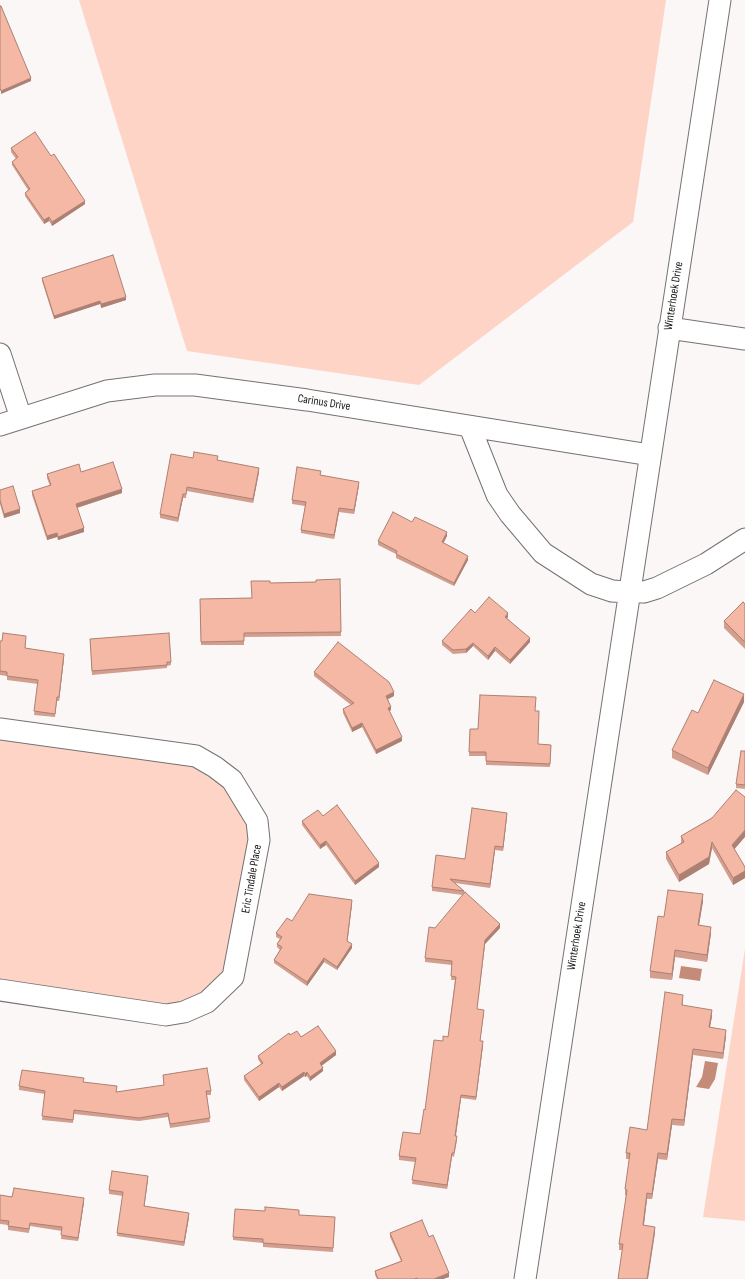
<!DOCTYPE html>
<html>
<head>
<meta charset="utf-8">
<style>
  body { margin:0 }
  canvas { display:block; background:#faf7f6 }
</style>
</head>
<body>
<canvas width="745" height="1279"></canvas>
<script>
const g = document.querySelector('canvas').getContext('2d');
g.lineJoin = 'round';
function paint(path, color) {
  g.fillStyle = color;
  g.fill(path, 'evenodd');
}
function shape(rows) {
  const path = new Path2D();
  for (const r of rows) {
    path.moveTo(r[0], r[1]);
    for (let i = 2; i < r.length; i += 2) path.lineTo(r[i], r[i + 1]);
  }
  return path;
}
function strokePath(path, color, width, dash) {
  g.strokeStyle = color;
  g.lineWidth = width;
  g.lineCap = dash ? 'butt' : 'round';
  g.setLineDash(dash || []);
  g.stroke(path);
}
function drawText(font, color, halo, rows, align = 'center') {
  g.font = font + ' "Sofia Sans Condensed",sans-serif';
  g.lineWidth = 3;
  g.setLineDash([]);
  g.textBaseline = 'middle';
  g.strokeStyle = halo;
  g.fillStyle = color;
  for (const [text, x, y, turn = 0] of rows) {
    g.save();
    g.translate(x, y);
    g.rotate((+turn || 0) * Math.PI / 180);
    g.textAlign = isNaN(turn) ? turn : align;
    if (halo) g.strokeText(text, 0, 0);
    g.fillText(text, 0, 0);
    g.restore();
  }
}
const green = shape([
  [79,0,666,0,633,222,419,385,187,351],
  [0,727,219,767,257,821,233,977,166,1015,0,990],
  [745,949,745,1221,703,1217]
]);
const water = shape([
  [681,966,702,969,700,981,679,978],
  [705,1061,718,1063,715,1079,709,1089,696,1087,702,1077]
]);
const minor = shape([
  [669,328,745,339],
  [0,354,21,418],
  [0,425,107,391,155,385,195,385,307,400,650,455],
  [470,427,497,495,510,514,543,553,591,584,612,591,628,592,644,592,657,588,706,564,745,539],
  [0,729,196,756,215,767,232,780,257,821,259,840,233,977,207,1002,184,1012,166,1015,0,990],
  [525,1279,720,0]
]);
const wall = shape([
  [11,148,51,156,85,204,52,226,49,221,44,224,25,196,25,193,28,190,12,165,12,162,16,159,11,152],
  [42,278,126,300,101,308,100,304,54,319,42,281],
  [193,458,218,461,259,472,253,503,187,491,186,498,183,498,178,522,160,518,160,514],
  [81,472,122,493,77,508,84,532,58,540,57,537,47,540,32,495,32,491,50,486,47,478,47,474],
  [321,475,359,485,354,514,339,512,334,539,301,533,301,530,305,506,292,504,292,500],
  [0,490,20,513,4,518,0,504],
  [412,522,447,536,443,543,468,560,454,586,396,558,396,554,378,545,378,541],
  [340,579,341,636,244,637,244,645,201,645,200,599,252,598,270,583,316,582],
  [745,604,745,649,724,628,724,621],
  [475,613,508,617,507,618,530,642,510,664,495,651,488,660,473,646,466,653,453,654,442,645,442,641],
  [90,639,171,662,171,665,167,666,167,668,92,675],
  [26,640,25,648,64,658,59,701,57,701,55,717,34,715,38,684,7,680,7,676,0,675,0,641],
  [314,672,394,696,388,699,391,710,389,711,402,741,376,754,362,727,352,732,343,713,343,709,351,705,314,676],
  [744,702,708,775,672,758,672,750],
  [535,711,538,744,551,745,550,767,486,765,486,756,469,756,470,729,478,729],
  [745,751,745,789,736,788,736,784],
  [507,816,503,851,495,850,490,888,455,883,464,891,464,894,500,928,485,944,477,1009,484,1013,480,1041,483,1045,476,1100,461,1098,456,1136,457,1140,454,1157,452,1156,447,1189,412,1184,415,1162,399,1160,399,1156,420,1134,425,1110,443,1041,448,1037,455,980,451,980,452,965,425,962,425,958,463,895,432,891,432,887,465,859],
  [712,818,734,849,745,867,745,878,733,885,712,848,709,864,679,882,666,859,666,852,681,843,681,836],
  [302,821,379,867,355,885,326,845,320,849,302,825],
  [703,901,699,925,711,933,707,962,675,957,672,980,650,978,650,971,664,917],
  [352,904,347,942,352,948,337,970,324,962,307,986,274,963,274,960,280,950,277,947,277,944,280,939,276,937,276,933,292,921],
  [683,1001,683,1006,712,1016,710,1027,726,1036,723,1059,693,1055,684,1126,672,1125,667,1160,658,1159,652,1199,647,1199,644,1225,655,1233,622,1250,619,1250,619,1244,627,1196,625,1195,625,1189,630,1159,626,1159,626,1153,647,1130],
  [290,1035,301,1037,336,1055,322,1065,323,1071,310,1081,307,1076,305,1077,304,1076,282,1091,279,1087,259,1101,244,1080,244,1076,261,1064,258,1059,258,1056],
  [163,1075,211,1091,211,1095,207,1095,210,1122,170,1128,168,1117,139,1121,74,1114,73,1123,42,1120,45,1094,19,1090,19,1086,84,1082,117,1092,164,1085],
  [148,1179,144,1206,189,1217,184,1246,117,1236,123,1196,109,1194,109,1190],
  [0,1195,12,1197,84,1202,78,1241,61,1239,62,1231,30,1226,29,1233,8,1230,8,1225,0,1224],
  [299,1215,335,1221,333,1252,263,1247,263,1243,233,1240,233,1237],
  [390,1233,429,1237,449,1277,443,1279,377,1279,375,1275,375,1271,401,1261,390,1237]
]);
const shadedWall = shape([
  [31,78,31,81,1,94,1,91],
  [85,201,85,204,52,226,52,222],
  [49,217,49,221,44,224,44,220],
  [126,297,126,300,101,308,101,304],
  [100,301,100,304,54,319,54,316],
  [259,468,259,472,253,503,253,499],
  [359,482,359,485,354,514,354,510],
  [122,489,122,493,76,508,76,504],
  [183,494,183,498,178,522,178,518],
  [339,508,339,512,334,539,334,535],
  [20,509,20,513,4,518,4,514],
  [84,528,84,532,58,540,58,537],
  [447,532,447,536,442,546,442,542],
  [57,533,57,537,47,540,47,536],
  [468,556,468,560,454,586,454,583],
  [508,613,508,617,505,620,505,617],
  [530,638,530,642,510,664,510,660],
  [473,643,473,646,466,653,466,649],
  [495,647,495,651,488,660,488,656],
  [64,654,64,658,59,701,59,697],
  [394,692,394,696,386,700,386,696],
  [744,694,744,702,708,775,708,768],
  [391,707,391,710,388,712,388,708],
  [362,723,362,727,352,732,352,728],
  [402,737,402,741,376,754,376,750],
  [507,813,507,816,503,851,503,847],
  [745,830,745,837,732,852,732,845],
  [326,841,326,845,320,849,320,845],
  [712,842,712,848,709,864,679,882,679,875],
  [495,846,495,850,490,888,490,884],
  [379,863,379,867,355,885,355,881],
  [745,871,745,878,733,885,733,878],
  [703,894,703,901,698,931,698,925],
  [352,900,352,904,347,945,347,941],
  [500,924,500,928,485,944,477,1013,485,940],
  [711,927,711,933,707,962,707,955],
  [352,944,352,948,337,970,337,967],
  [675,950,675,957,672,980,672,974],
  [324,958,324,962,307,986,307,982],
  [712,1010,712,1016,709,1033,709,1027],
  [726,1030,726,1036,723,1059,723,1053],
  [483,1041,483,1045,476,1100,476,1097],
  [693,1049,693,1055,684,1126,684,1120],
  [336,1051,336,1055,320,1067,320,1063],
  [323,1068,323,1071,310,1081,310,1077],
  [304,1072,304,1076,282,1091,282,1087],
  [307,1072,307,1076,305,1077,305,1074],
  [279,1083,279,1087,259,1101,259,1097],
  [461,1095,461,1098,455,1140,455,1136],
  [672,1119,672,1125,667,1160,667,1154],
  [452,1153,452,1156,447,1189,447,1185],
  [658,1153,658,1159,652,1199,652,1194],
  [148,1176,148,1179,144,1210,144,1206],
  [647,1193,647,1199,643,1231,643,1225],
  [84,1198,84,1202,78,1241,78,1238],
  [189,1213,189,1217,184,1246,184,1242],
  [655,1227,655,1233,648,1279,647,1279],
  [449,1273,449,1277,443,1279,434,1279]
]);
const building = shape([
  [0,6,1,6,31,78,1,91,0,88,0,6],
  [35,132,51,156,54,154,85,201,52,222,49,217,44,220,25,193,30,189,12,162,18,157,11,148,35,132],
  [113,255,126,297,101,304,100,301,54,316,42,278,113,255],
  [194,452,218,456,217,460,259,468,253,499,187,487,186,494,183,494,178,518,160,514,171,454,193,458,194,452],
  [113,462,122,489,76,504,84,528,58,537,57,533,47,536,32,491,51,485,47,474,79,464,81,472,113,462],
  [297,467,321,471,320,475,359,482,354,510,339,508,334,535,301,530,306,502,292,500,297,467],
  [13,486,20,509,4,514,0,500,0,490,13,486],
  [393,512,412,522,415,517,447,532,442,542,468,556,454,583,396,554,397,551,378,541,393,512],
  [340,579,341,632,244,633,244,641,201,642,200,599,252,598,251,581,270,581,270,583,316,582,316,580,340,579],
  [489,597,508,613,505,617,530,638,510,660,495,647,488,656,473,643,466,649,453,650,442,641,471,609,475,613,489,597],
  [743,602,745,604,745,642,724,621,743,602],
  [3,633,26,636,25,648,64,654,59,697,57,697,55,714,34,711,38,680,7,676,7,672,0,671,0,641,2,641,3,633],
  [169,633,171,662,167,662,167,665,92,671,90,639,169,633],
  [338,642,389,682,394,692,386,696,391,707,388,708,402,737,376,750,362,723,352,728,343,709,354,703,314,672,338,642],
  [714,680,744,694,708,768,672,750,692,710,698,713,714,680],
  [480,695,536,697,535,711,539,711,538,744,551,745,550,764,486,761,486,752,469,752,470,729,478,729,480,695],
  [741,751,745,751,745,785,736,784,741,751],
  [736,790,745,797,745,830,732,845,745,867,745,871,733,878,712,842,709,857,679,875,666,852,684,842,681,836,712,818,736,790],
  [337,805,379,863,355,881,326,841,320,845,302,821,318,810,323,816,337,805],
  [472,808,507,813,503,847,495,846,490,884,450,879,464,891,432,887,436,855,465,859,472,808],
  [668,890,703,894,698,925,711,927,707,955,675,950,672,974,650,971,658,916,664,917,668,890],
  [465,892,500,924,485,940,477,1009,484,1010,480,1041,483,1041,476,1097,461,1095,455,1136,457,1136,454,1153,452,1153,447,1185,412,1180,416,1158,399,1156,403,1132,420,1134,424,1109,425,1110,434,1040,443,1041,443,1036,448,1037,456,977,451,976,452,961,425,958,429,927,435,928,465,892],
  [309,894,352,900,347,941,352,944,337,967,324,958,307,982,274,960,282,947,277,944,282,937,276,933,287,918,292,921,309,894],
  [665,992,683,995,682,1005,712,1010,709,1027,726,1030,723,1053,693,1049,684,1120,672,1119,667,1154,658,1153,652,1194,647,1193,643,1225,655,1227,647,1279,618,1279,623,1244,619,1244,627,1190,625,1189,630,1153,626,1153,630,1127,647,1130,665,992],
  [318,1026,336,1051,320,1063,323,1068,310,1077,307,1072,305,1074,304,1072,282,1087,279,1083,259,1097,244,1076,263,1063,258,1056,289,1033,290,1035,297,1031,301,1037,318,1026],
  [207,1068,211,1091,206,1091,210,1118,170,1124,168,1113,139,1118,74,1110,73,1120,42,1116,45,1091,19,1086,22,1070,84,1078,83,1082,117,1086,116,1092,164,1085,163,1075,207,1068],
  [112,1171,148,1176,144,1206,189,1213,184,1242,117,1233,123,1192,109,1190,112,1171],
  [14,1188,84,1198,78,1238,61,1235,62,1227,30,1223,29,1229,8,1226,9,1221,0,1220,0,1195,12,1197,14,1188],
  [265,1207,299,1210,299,1215,335,1217,333,1248,263,1243,263,1239,233,1237,235,1209,265,1211,265,1207],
  [422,1220,429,1237,433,1235,449,1273,434,1279,417,1279,417,1278,414,1279,378,1279,375,1271,402,1261,390,1233,422,1220]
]);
const streetNames = [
  ["Winterhoek Drive",674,296,-81],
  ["Carinus Drive",324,403,9],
  ["Eric Tindale Place",252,879,-80],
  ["Winterhoek Drive",577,936,-81]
];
paint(green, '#fed4c7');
paint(water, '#c58b79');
strokePath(minor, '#757271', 23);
strokePath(minor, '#fff', 21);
paint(wall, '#d39e8e');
paint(shadedWall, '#ac8174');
paint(building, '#f5b8a5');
strokePath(building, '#ac8174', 1);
drawText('12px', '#1b1a19', '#fff', streetNames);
</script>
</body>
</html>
